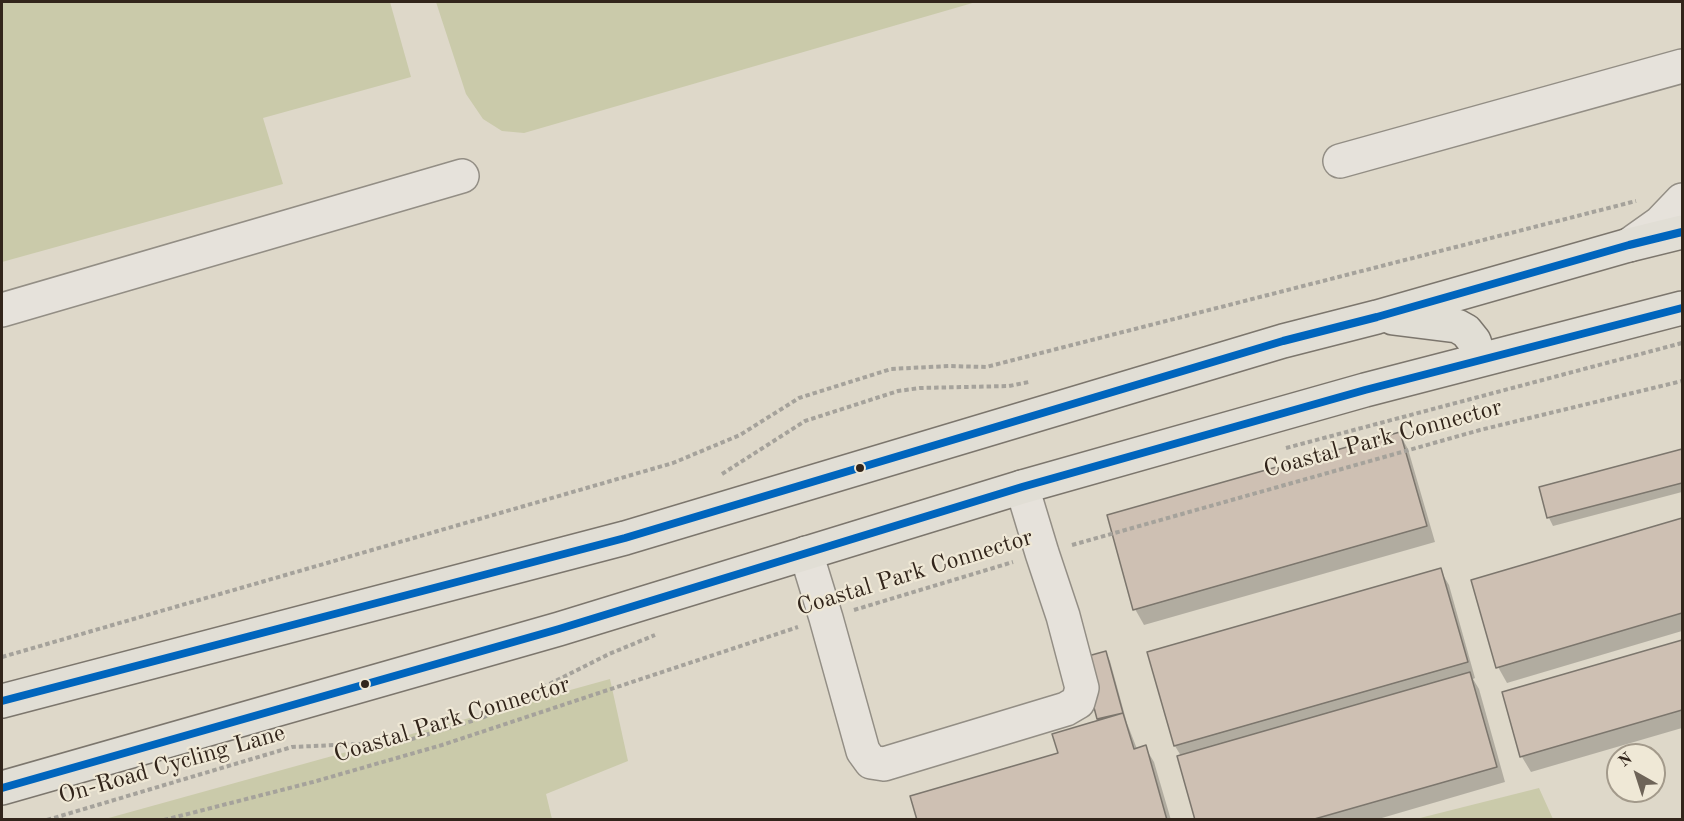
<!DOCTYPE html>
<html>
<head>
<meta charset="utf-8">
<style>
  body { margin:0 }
  #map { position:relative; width:1684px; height:821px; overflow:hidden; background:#ded8c9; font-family:"Old Standard TT",serif }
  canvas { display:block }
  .frame { position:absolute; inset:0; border:3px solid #32251b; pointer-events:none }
  .north { position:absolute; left:1606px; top:743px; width:60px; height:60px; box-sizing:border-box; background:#efe8d6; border:2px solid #a39a8b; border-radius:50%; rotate:321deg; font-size:16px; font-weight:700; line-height:24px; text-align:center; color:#32251b }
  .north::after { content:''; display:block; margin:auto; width:21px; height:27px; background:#6e6458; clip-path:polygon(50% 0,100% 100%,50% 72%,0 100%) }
</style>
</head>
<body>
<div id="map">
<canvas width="1684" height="821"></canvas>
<div class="frame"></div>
<div class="north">N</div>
</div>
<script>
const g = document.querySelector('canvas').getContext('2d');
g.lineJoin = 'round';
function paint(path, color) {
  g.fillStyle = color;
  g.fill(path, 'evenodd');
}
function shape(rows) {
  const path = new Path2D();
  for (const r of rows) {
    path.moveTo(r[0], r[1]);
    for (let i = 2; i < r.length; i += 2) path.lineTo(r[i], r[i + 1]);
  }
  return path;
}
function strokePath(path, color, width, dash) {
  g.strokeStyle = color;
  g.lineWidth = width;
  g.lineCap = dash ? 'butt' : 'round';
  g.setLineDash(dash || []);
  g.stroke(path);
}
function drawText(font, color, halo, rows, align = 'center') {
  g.font = font + ' "Old Standard TT",serif';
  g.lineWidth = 4.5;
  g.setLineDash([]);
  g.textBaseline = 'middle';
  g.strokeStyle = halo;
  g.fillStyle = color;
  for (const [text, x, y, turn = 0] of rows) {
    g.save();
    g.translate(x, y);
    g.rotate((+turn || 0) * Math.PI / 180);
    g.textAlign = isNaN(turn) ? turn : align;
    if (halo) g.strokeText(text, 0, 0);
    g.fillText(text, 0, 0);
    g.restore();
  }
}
const green = shape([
  [2,2,390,2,411,77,263,118,283,184,2,262],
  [436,2,976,2,524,133,502,131,483,119,466,94],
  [610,679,628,761,546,794,552,819,105,819],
  [1539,788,1553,819,1416,819]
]);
const shadow = shape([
  [1399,433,1408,449,1435,542,1144,625,1135,609],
  [1682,451,1682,492,1553,526,1549,518,1541,488],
  [1682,520,1682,631,1507,683,1498,667,1473,581],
  [1440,570,1449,585,1475,678,1473,679,1479,689,1505,782,1375,820,1196,820,1181,756,1175,746,1149,653],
  [1682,642,1682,728,1531,772,1522,757,1504,693],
  [1106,653,1110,661,1127,723,1137,749,1145,747,1154,762,1171,820,918,820,1060,754,1100,721,1083,659]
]);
const building = shape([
  [1400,432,1427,526,1133,610,1107,515,1400,432],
  [1682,449,1682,483,1547,518,1539,487,1682,449],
  [1682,518,1682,613,1496,668,1471,580,1682,518],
  [1441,568,1468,662,1174,746,1147,652,1441,568],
  [1682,640,1682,710,1520,757,1502,692,1682,640],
  [1106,651,1123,713,1097,719,1081,658,1106,651],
  [1470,672,1497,767,1311,820,1195,820,1177,756,1470,672],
  [1123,713,1134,749,1146,745,1167,820,917,820,910,796,1058,753,1052,734,1123,713]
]);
const path = shape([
  [1286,448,1682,343],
  [722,474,805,421,898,391,920,388,1009,386,1029,382],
  [1072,545,1480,430,1682,381],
  [854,610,1013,562],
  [2,657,673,463,740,435,799,398,891,369,949,366,986,367,1636,201],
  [47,820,292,747,402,742,482,718,609,654,655,635],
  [164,820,313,782,442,745,798,627]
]);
const minor = shape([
  [1340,161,1682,66],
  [1629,245,1660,223,1682,200],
  [2,310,462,176],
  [806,553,826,618,863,751,871,762,884,764,1066,709,1078,702,1082,688,1063,616,1042,553,1022,487]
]);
const major = shape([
  [1393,318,1457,326,1466,331,1474,341,1477,350,1472,362],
  [2,701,625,538,1283,341,1377,317,1629,245,1682,232],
  [2,788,559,629,1022,487,1365,390,1682,308]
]);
const bus1 = shape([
  [2,701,625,538,1283,341,1377,317,1629,245,1682,232],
  [2,788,559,629,1022,487,1365,390,1682,308]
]);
const markers = [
  [860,468,5,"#32251b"],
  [365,684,5,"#32251b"]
];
const streetNames = [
  ["Coastal Park Connector",1383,439,-15],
  ["Coastal Park Connector",915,573,-17],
  ["Coastal Park Connector",452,720,-17],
  ["On-Road Cycling Lane",172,765,-16]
];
paint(green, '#cacaaa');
paint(shadow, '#0003');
paint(building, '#cec0b3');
strokePath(building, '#7c766d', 1.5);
strokePath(minor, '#938e85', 36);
strokePath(major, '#7c766d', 36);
strokePath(path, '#a5a29b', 4, [4.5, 3]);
strokePath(minor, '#e6e2db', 33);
strokePath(major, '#e1ded5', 33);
strokePath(bus1, '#0065bd', 8);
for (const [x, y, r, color] of markers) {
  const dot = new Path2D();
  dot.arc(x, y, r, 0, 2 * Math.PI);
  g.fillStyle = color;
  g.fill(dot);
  strokePath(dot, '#efe8d6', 2);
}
drawText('24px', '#32251b', '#efe8d6', streetNames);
</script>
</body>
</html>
